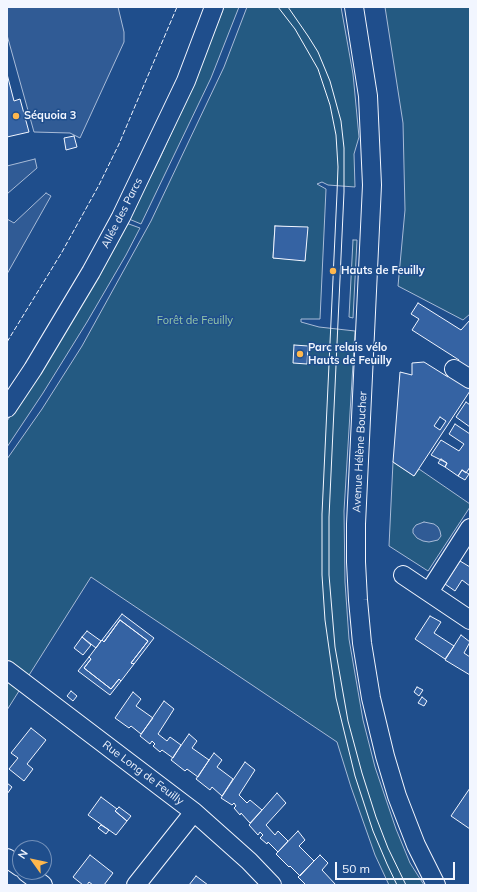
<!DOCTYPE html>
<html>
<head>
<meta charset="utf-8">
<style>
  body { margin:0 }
  #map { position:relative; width:477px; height:892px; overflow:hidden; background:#1f4e8c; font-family:Mulish,sans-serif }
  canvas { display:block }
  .frame { position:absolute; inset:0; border:8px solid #f2f6ff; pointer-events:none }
  .north { position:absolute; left:12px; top:840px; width:40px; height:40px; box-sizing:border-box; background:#1f4e8c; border:1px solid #7391ba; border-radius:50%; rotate:303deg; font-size:11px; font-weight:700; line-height:16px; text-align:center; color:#f2f6ff }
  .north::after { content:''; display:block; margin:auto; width:14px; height:18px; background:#ffb74d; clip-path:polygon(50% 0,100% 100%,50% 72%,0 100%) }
  .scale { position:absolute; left:335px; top:862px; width:120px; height:18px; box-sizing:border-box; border:2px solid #f2f6ff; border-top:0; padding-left:5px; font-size:12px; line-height:14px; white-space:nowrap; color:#f2f6ff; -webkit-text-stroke:3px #1f4e8c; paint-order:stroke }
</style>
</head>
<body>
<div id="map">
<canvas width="477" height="892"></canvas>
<div class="frame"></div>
<div class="north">N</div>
<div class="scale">50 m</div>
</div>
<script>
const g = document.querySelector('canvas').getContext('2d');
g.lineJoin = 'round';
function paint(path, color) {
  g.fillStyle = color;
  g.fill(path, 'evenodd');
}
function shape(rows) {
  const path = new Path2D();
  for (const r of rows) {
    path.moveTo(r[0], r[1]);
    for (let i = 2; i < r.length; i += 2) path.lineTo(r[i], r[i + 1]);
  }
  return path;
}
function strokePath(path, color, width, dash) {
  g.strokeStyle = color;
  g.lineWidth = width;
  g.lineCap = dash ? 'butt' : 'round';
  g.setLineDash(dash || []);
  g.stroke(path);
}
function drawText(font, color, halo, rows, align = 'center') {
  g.font = font + ' Mulish,sans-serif';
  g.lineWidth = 3;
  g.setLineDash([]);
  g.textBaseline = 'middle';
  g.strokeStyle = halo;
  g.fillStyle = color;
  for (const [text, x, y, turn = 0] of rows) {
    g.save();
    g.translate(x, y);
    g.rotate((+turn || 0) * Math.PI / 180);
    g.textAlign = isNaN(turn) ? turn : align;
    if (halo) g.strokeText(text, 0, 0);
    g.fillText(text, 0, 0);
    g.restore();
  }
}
const green = shape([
  [224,7,239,7,211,78,141,224,129,219,160,158,193,85,224,7],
  [247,7,341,7,353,74,359,137,354,154,355,187,328,185,322,182,317,184,326,189,320,319,301,319,301,322,319,327,355,331,344,511,345,582,349,639,363,720,375,767,396,829,410,863,424,885,389,885,375,855,351,787,337,742,91,577,7,710,7,459,42,409,82,346,151,221,224,67,247,7],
  [275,226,307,228,305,260,273,258,275,226],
  [385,7,470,7,470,314,463,320,398,286,405,210,403,123,385,7],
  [126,223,140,228,126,255,87,322,43,393,7,447,7,421,55,349,126,223],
  [353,240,357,240,353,318,349,317,353,240],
  [393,462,414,476,419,469,470,504,470,507,428,571,389,546,393,462]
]);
const parking = shape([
  [7,7,118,7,124,32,124,42,80,138,70,133,34,132,7,35,7,7],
  [35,159,37,168,7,194,7,166,35,159],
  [46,193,51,196,7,274,7,219,14,223,46,193],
  [424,522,434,524,438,527,440,531,441,536,438,540,429,542,423,541,417,538,413,533,413,529,416,525,424,522]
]);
const building = shape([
  [7,74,14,101,20,99,29,132,7,137,7,74],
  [74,136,77,147,66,150,64,138,74,136],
  [275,226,308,227,305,261,273,258,275,226],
  [418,303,461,330,470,320,470,391,414,476,393,462,400,372,412,375,412,363,424,362,448,377,459,360,412,330,419,319,411,314,418,303],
  [294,345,308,346,307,364,293,363,294,345],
  [466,402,470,405,470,427,456,417,466,402],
  [440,417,446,421,440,430,434,426,440,417],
  [455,424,470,434,470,467,466,473,462,470,458,476,445,467,447,463,431,455,441,440,459,451,464,444,449,434,455,424],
  [441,459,447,463,445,467,438,463,441,459],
  [462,470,469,474,465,480,458,476,462,470],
  [460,561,470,567,470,586,462,580,455,591,445,584,460,561],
  [122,614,154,638,134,664,131,663,148,641,120,620,104,642,102,640,122,614],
  [430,616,441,622,434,633,454,646,445,659,415,639,430,616],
  [120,620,148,641,131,663,134,664,121,681,119,679,111,689,84,668,91,659,89,657,101,641,102,640,104,642,120,620],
  [87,631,101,641,96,648,82,637,87,631],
  [461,635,470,642,464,653,470,657,470,675,445,660,461,635],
  [82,637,91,645,83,655,74,648,82,637],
  [89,657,91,659,84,668,111,689,119,679,121,681,110,695,78,671,89,657],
  [417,687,423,690,419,696,414,692,417,687],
  [71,691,77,696,73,701,67,696,71,691],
  [133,692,141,699,136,706,153,718,141,734,131,726,129,728,115,718,133,692],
  [422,697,427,701,424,706,418,703,422,697],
  [164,701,174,709,158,734,167,741,170,737,181,745,173,758,162,750,160,752,153,746,155,744,152,741,150,744,140,736,164,701],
  [31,728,46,740,27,764,33,769,24,781,9,769,18,758,11,753,31,728],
  [189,734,197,741,192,748,209,760,198,777,187,769,185,771,171,760,189,734],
  [214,753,222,760,217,767,233,779,222,796,212,787,210,790,196,779,214,753],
  [245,762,255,770,239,795,247,803,250,800,262,810,250,823,241,813,240,815,234,808,236,806,234,803,232,805,221,798,245,762],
  [7,783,12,787,7,794,7,783],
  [470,788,470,829,451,816,470,788],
  [277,793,286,803,266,825,275,835,278,831,288,841,278,852,268,842,267,844,260,838,263,835,260,832,258,835,249,825,277,793],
  [101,797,117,809,115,811,127,821,116,835,88,815,101,797],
  [119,807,131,816,127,821,115,811,119,807],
  [101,825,109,830,106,834,98,828,101,825],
  [298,831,305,840,299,846,314,861,300,876,290,866,289,867,276,854,298,831],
  [90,855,113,873,104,885,93,885,89,882,87,885,83,885,73,877,90,855],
  [320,855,328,863,322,870,336,885,306,885,298,877,320,855],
  [196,876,208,885,189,885,196,876]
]);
const minor = shape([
  [354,7,368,96,372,185,356,524,356,562,358,600,362,643,371,698,385,756,397,796,416,845,436,885],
  [454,369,470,379],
  [7,408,33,369,91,272,121,217,186,81,214,7],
  [403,575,470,620],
  [429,592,470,528],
  [7,670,194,812,249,861,272,885],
  [7,858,20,867],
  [26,872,43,885],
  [136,885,194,812]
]);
const tram = shape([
  [278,7,295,29,318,69,330,105,336,135,338,167,337,193,322,514,322,575,325,620,336,698,355,776,373,831,387,864,397,885],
  [288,7,308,36,318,52,330,81,341,121,344,148,344,192,329,517,329,575,335,647,348,721,362,773,376,817,388,848,406,885]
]);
const fence = shape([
  [7,342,62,252,99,185,119,144,177,7]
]);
const markers = [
  [16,116,4,"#ffb74d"],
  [333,271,4,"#ffb74d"],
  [300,354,4,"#ffb74d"]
];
const poiNames = [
  ["Séquoia 3",24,116],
  ["Hauts de Feuilly",341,271],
  ["Parc relais vélo",308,348],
  ["Hauts de Feuilly",308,361]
];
const streetNames = [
  ["Allée des Parcs",122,213,-63],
  ["Avenue Hélène Boucher",360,452,-87],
  ["Rue Long de Feuilly",143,773,37]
];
const parkNames = [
  ["Forêt de Feuilly",195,321]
];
paint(green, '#245a82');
strokePath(green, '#a8bbd7', 1);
paint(parking, '#305b95');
strokePath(parking, '#a8bbd7', 1);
paint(building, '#3563a3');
strokePath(building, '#f2f6ff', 1);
strokePath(minor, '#f2f6ff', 20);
strokePath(minor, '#1f4e8c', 18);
strokePath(tram, '#f2f6ff', 1);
strokePath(fence, '#f2f6ff', 1, [5, 2]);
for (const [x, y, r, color] of markers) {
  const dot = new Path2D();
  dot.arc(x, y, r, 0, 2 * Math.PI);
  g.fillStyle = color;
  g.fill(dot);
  strokePath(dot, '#1f4e8c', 1.5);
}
drawText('bold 11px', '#f2f6ff', '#1f4e8c', poiNames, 'left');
drawText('11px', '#f2f6ff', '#1f4e8c', streetNames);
drawText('11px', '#97c8a6', '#1f4e8c', parkNames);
</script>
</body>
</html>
